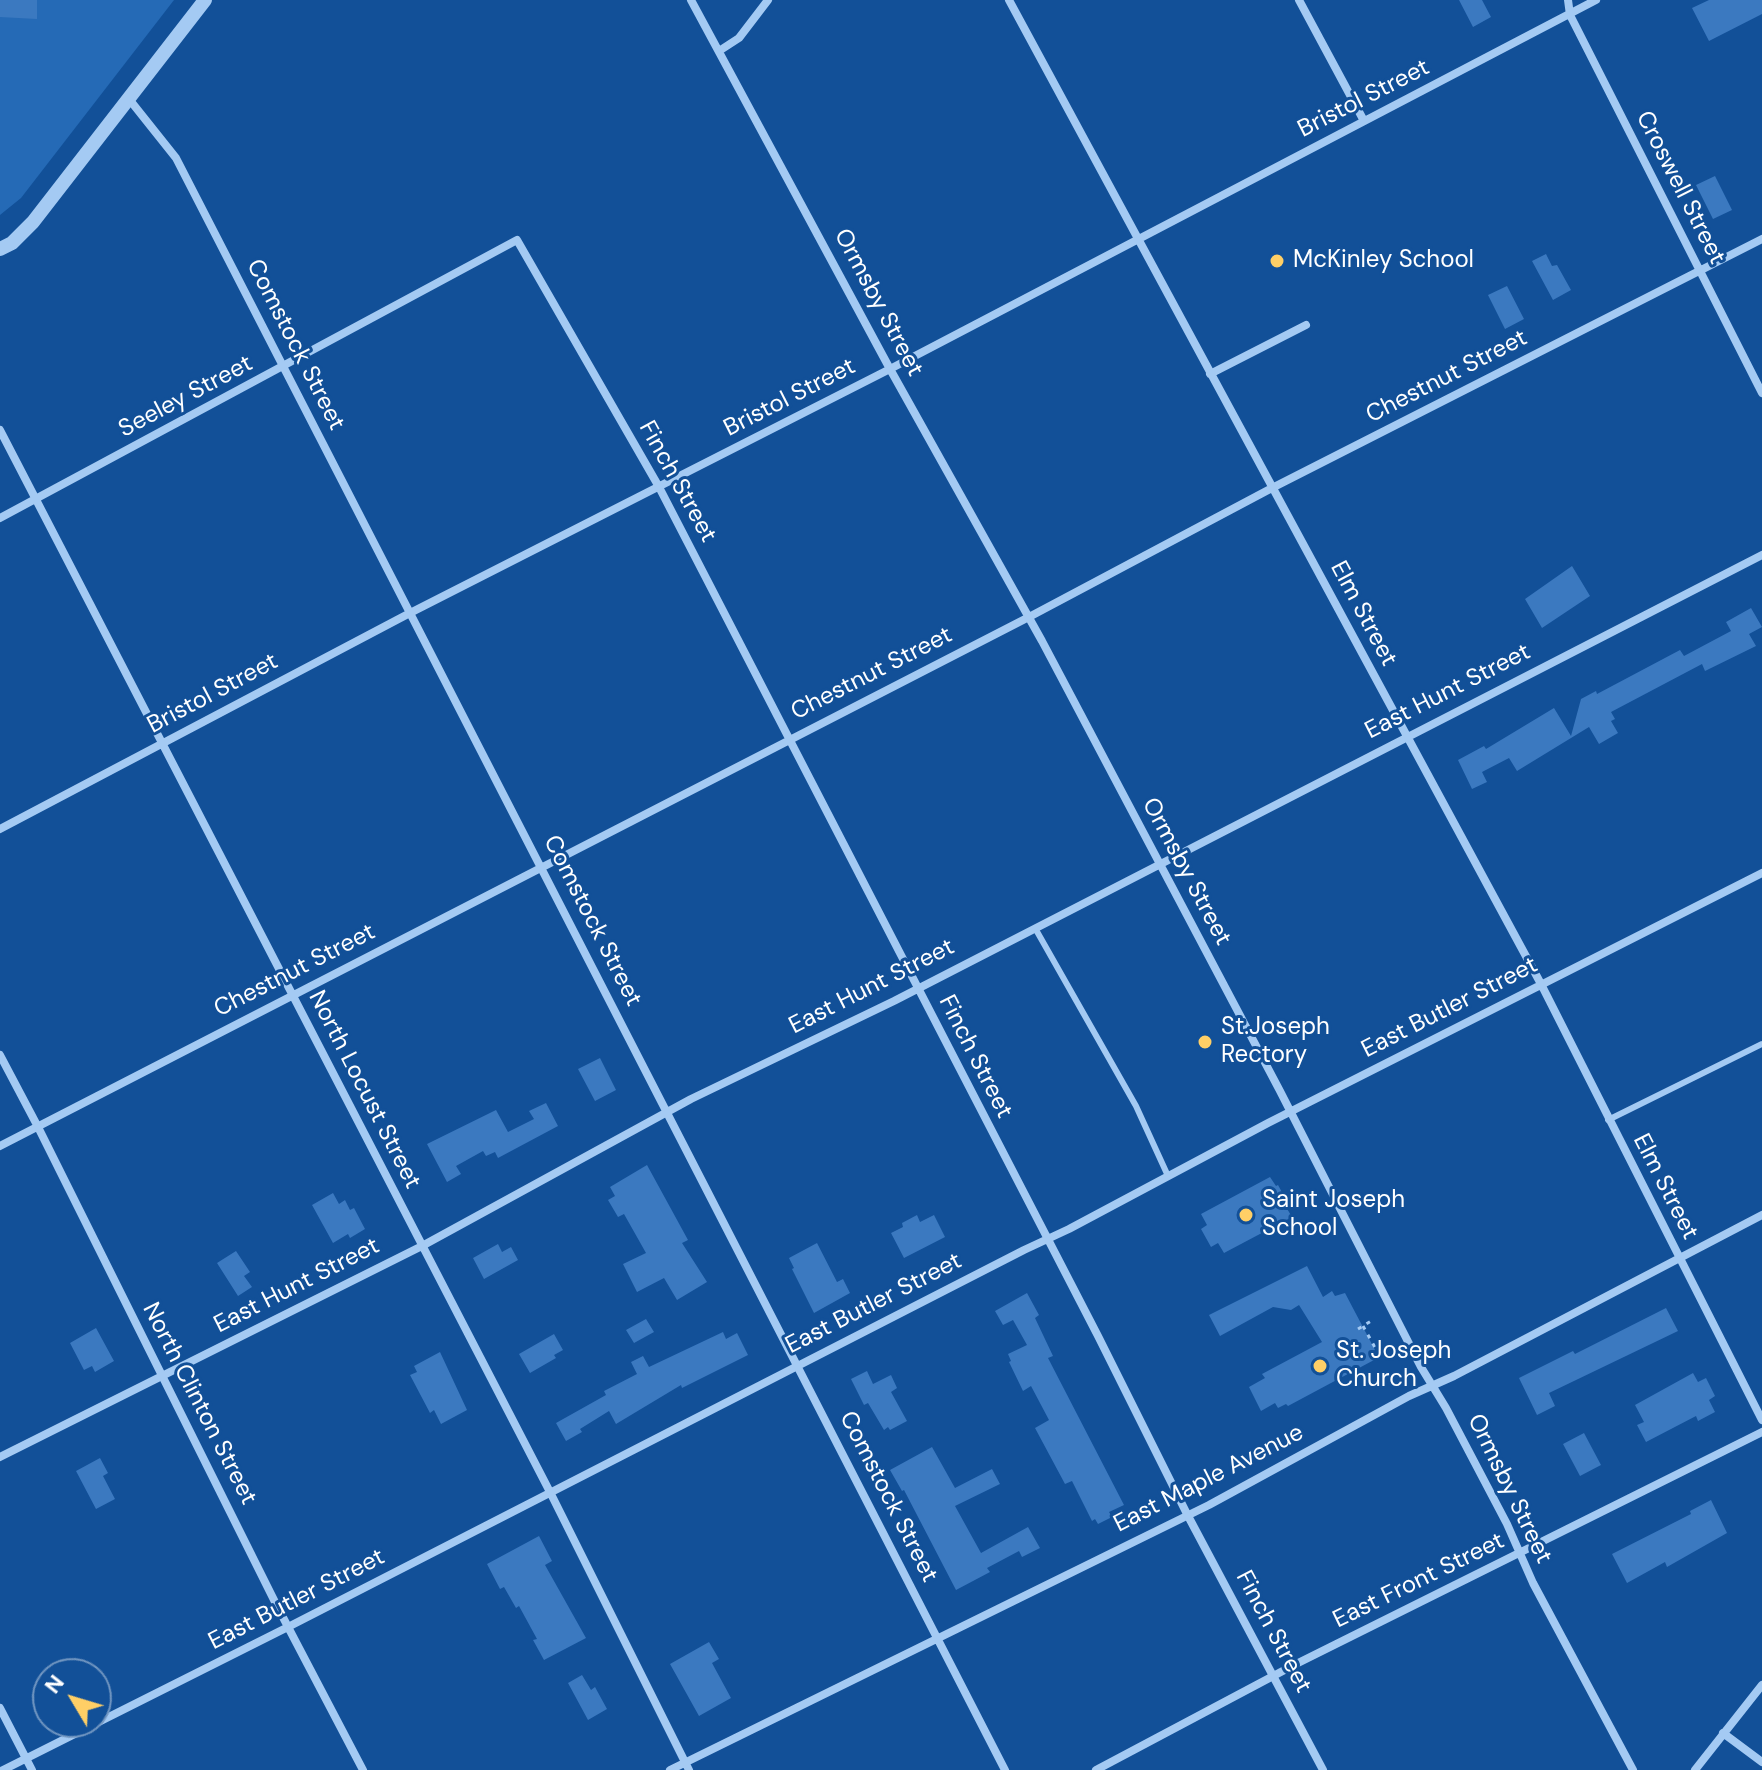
<!DOCTYPE html>
<html>
<head>
<meta charset="utf-8">
<style>
  body { margin:0 }
  #map { position:relative; width:1762px; height:1770px; overflow:hidden; background:#125098; font-family:"DM Sans",sans-serif }
  canvas { display:block }
  .north { position:absolute; left:32px; top:1658px; width:80px; height:80px; box-sizing:border-box; background:#125098; border:2px solid #7196c1; border-radius:50%; rotate:308deg; font-size:22px; font-weight:700; line-height:32px; text-align:center; color:#fff }
  .north::after { content:''; display:block; margin:auto; width:28px; height:36px; background:#ffcf66; clip-path:polygon(50% 0,100% 100%,50% 72%,0 100%) }
</style>
</head>
<body>
<div id="map">
<canvas width="1762" height="1770"></canvas>
<div class="north">N</div>
</div>
<script>
const g = document.querySelector('canvas').getContext('2d');
g.lineJoin = 'round';
function paint(path, color) {
  g.fillStyle = color;
  g.fill(path, 'evenodd');
}
function shape(rows) {
  const path = new Path2D();
  for (const r of rows) {
    path.moveTo(r[0], r[1]);
    for (let i = 2; i < r.length; i += 2) path.lineTo(r[i], r[i + 1]);
  }
  return path;
}
function strokePath(path, color, width, dash) {
  g.strokeStyle = color;
  g.lineWidth = width;
  g.lineCap = dash ? 'butt' : 'round';
  g.setLineDash(dash || []);
  g.stroke(path);
}
function drawText(font, color, halo, rows, align = 'center') {
  g.font = font + ' "DM Sans",sans-serif';
  g.lineWidth = 6;
  g.setLineDash([]);
  g.textBaseline = 'middle';
  g.strokeStyle = halo;
  g.fillStyle = color;
  for (const [text, x, y, turn = 0] of rows) {
    g.save();
    g.translate(x, y);
    g.rotate((+turn || 0) * Math.PI / 180);
    g.textAlign = isNaN(turn) ? turn : align;
    if (halo) g.strokeText(text, 0, 0);
    g.fillText(text, 0, 0);
    g.restore();
  }
}
const green = shape([
  [0,0,174,0,21,198,0,215]
]);
const building = shape([
  [0,0,37,0,37,19,0,17],
  [1459,0,1482,0,1491,17,1473,27],
  [1709,0,1762,0,1762,14,1709,41,1692,8],
  [1715,176,1732,210,1713,219,1696,185],
  [1546,254,1552,266,1557,265,1571,290,1553,300,1532,261],
  [1507,286,1524,319,1505,329,1488,295],
  [1572,566,1590,596,1542,628,1525,599],
  [1751,608,1762,627,1749,634,1756,646,1705,671,1702,664,1611,712,1615,719,1611,721,1618,733,1599,744,1589,727,1517,771,1509,758,1482,772,1487,782,1472,789,1458,760,1484,746,1486,749,1554,708,1571,736,1581,699,1596,691,1597,694,1680,650,1684,656,1731,631,1726,622],
  [600,1058,616,1090,595,1101,578,1069],
  [546,1103,558,1126,498,1158,495,1152,486,1156,483,1151,456,1166,461,1174,447,1182,427,1144,496,1110,508,1132,534,1119,529,1111],
  [647,1165,688,1240,682,1243,707,1282,677,1300,664,1278,637,1292,623,1264,646,1253,624,1214,618,1217,608,1200,615,1196,610,1187],
  [1270,1177,1276,1186,1278,1185,1289,1205,1286,1207,1292,1217,1224,1253,1218,1243,1211,1247,1201,1229,1207,1225,1201,1214],
  [333,1193,339,1204,345,1200,350,1210,354,1208,365,1229,350,1238,348,1234,333,1243,312,1205],
  [917,1215,920,1222,934,1215,945,1237,904,1258,891,1233,903,1227,902,1223],
  [817,1243,837,1282,843,1279,850,1293,814,1313,792,1269,794,1268,789,1258],
  [498,1244,502,1252,511,1247,518,1260,484,1279,473,1258],
  [236,1251,250,1272,244,1276,252,1287,238,1296,217,1263],
  [1307,1266,1323,1297,1332,1291,1335,1296,1345,1293,1375,1350,1371,1353,1374,1360,1288,1406,1286,1404,1278,1408,1275,1403,1261,1411,1249,1387,1265,1378,1262,1374,1322,1342,1299,1305,1291,1310,1273,1307,1220,1336,1209,1315],
  [1027,1293,1039,1315,1035,1318,1053,1356,1048,1358,1124,1505,1109,1512,1112,1517,1098,1524,1095,1519,1092,1521,1072,1481,1065,1484,1035,1428,1049,1420,1031,1386,1023,1391,1009,1362,1011,1361,1008,1354,1027,1345,1013,1320,1003,1325,995,1311],
  [1666,1308,1678,1331,1549,1393,1555,1406,1537,1415,1519,1378,1573,1351,1575,1354],
  [646,1319,654,1332,634,1343,626,1330],
  [96,1328,114,1361,95,1372,92,1366,84,1370,70,1343],
  [723,1332,726,1339,737,1333,748,1355,682,1388,681,1385,616,1424,609,1411,580,1429,582,1432,566,1441,556,1423,606,1395,604,1391,637,1374,631,1362,643,1356,649,1367],
  [554,1334,563,1350,554,1355,556,1358,530,1373,519,1354],
  [440,1352,467,1410,441,1424,434,1410,430,1413,410,1375,417,1372,414,1366],
  [867,1371,873,1384,891,1375,897,1388,891,1392,907,1421,890,1430,888,1427,884,1430,868,1403,864,1405,851,1379],
  [1693,1373,1698,1382,1706,1378,1715,1396,1709,1400,1715,1412,1698,1421,1696,1416,1646,1442,1637,1425,1644,1422,1635,1405],
  [1584,1433,1601,1465,1580,1476,1563,1444],
  [932,1447,955,1488,992,1469,1000,1484,955,1506,981,1553,1028,1527,1040,1548,1022,1557,1019,1551,987,1568,990,1572,956,1590,904,1490,902,1491,890,1470],
  [100,1458,108,1473,103,1476,115,1499,96,1509,76,1471],
  [1711,1500,1727,1533,1667,1567,1665,1562,1627,1583,1612,1554,1691,1514,1690,1511],
  [539,1536,552,1561,545,1565,586,1638,544,1660,533,1640,537,1639,519,1606,516,1608,504,1587,500,1589,487,1564],
  [709,1642,719,1659,712,1663,731,1698,699,1716,670,1664],
  [582,1675,591,1690,595,1687,607,1709,588,1720,568,1683]
]);
const path = shape([
  [1363,1326,1377,1351],
  [1358,1329,1371,1321],
  [1371,1354,1384,1346]
]);
const service = shape([
  [1035,928,1136,1106,1168,1176],
  [1608,1120,1762,1044]
]);
const minor = shape([
  [691,0,890,369,1042,641,1280,1091,1421,1367,1446,1408,1507,1524,1533,1583,1633,1770],
  [1009,0,1541,984,1762,1420],
  [1299,0,1364,121],
  [1568,0,1570,15,1762,393],
  [719,51,739,38,768,0],
  [129,99,176,158,1005,1770],
  [1210,374,1306,325],
  [0,430,550,1492,689,1770],
  [0,518,517,240,659,487,1098,1336,1187,1514,1323,1770],
  [0,829,410,613,890,369,1596,0],
  [0,1055,38,1127,276,1604,363,1770],
  [0,1146,1029,617,1272,488,1762,239],
  [0,1457,422,1246,691,1099,894,1001,1762,555],
  [0,1708,32,1770],
  [1723,1733,1762,1762],
  [3,1770,288,1627,1024,1250,1069,1229,1268,1123,1762,873],
  [670,1770,1209,1505,1409,1396,1454,1376,1762,1215],
  [1096,1770,1294,1665,1762,1432],
  [1695,1770,1762,1685]
]);
const tertiary = shape([
  [0,249,12,243,33,222,205,0]
]);
const markers = [
  [1277,261,8,"#ffcf66"],
  [1205,1042,8,"#ffcf66"],
  [1246,1215,8,"#ffcf66"],
  [1320,1366,8,"#ffcf66"]
];
const streetNames = [
  ["Bristol Street",1364,99,-27],
  ["Croswell Street",1680,188,63],
  ["Ormsby Street",878,303,62],
  ["Comstock Street",295,345,63],
  ["Chestnut Street",1447,377,-27],
  ["Seeley Street",186,397,-28],
  ["Bristol Street",790,398,-27],
  ["Finch Street",677,482,61],
  ["Elm Street",1363,614,62],
  ["Chestnut Street",872,674,-27],
  ["East Hunt Street",1448,692,-27],
  ["Bristol Street",213,694,-28],
  ["Ormsby Street",1186,872,62],
  ["Comstock Street",592,921,63],
  ["Chestnut Street",295,971,-27],
  ["East Hunt Street",872,987,-27],
  ["East Butler Street",1450,1008,-27],
  ["Finch Street",975,1057,63],
  ["North Locust Street",364,1090,63],
  ["Elm Street",1665,1187,63],
  ["East Hunt Street",297,1286,-27],
  ["East Butler Street",874,1304,-27],
  ["North Clinton Street",199,1404,63],
  ["East Maple Avenue",1209,1479,-27],
  ["Ormsby Street",1509,1489,64],
  ["Comstock Street",888,1497,63],
  ["East Front Street",1419,1581,-26],
  ["East Butler Street",297,1600,-27],
  ["Finch Street",1273,1632,62]
];
const poiNames = [
  ["McKinley School",1293,261],
  ["St.Joseph",1221,1028],
  ["Rectory",1221,1056],
  ["Saint Joseph",1262,1201],
  ["School",1262,1229],
  ["St. Joseph",1336,1352],
  ["Church",1336,1380]
];
paint(green, '#256ab6');
paint(building, '#3b79c0');
strokePath(path, '#a4caf3', 3, [4, 6]);
strokePath(service, '#a4caf3', 6);
strokePath(minor, '#a4caf3', 8);
strokePath(tertiary, '#a4caf3', 14);
for (const [x, y, r, color] of markers) {
  const dot = new Path2D();
  dot.arc(x, y, r, 0, 2 * Math.PI);
  g.fillStyle = color;
  g.fill(dot);
  strokePath(dot, '#125098', 3);
}
drawText('24px', '#fff', '#125098', streetNames);
drawText('24px', '#fff', '#125098', poiNames, 'left');
</script>
</body>
</html>
